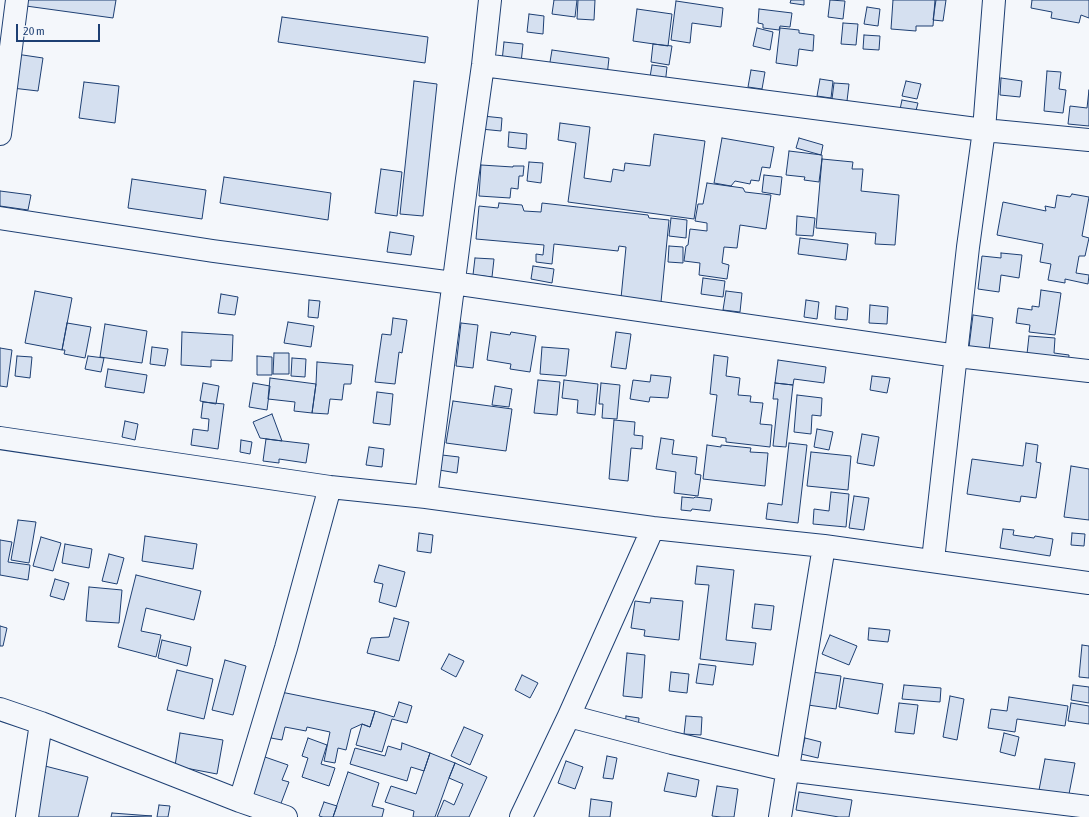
<!DOCTYPE html>
<html>
<head>
<meta charset="utf-8">
<style>
  body { margin:0 }
  #map { position:relative; width:1089px; height:817px; overflow:hidden; background:#f4f7fb; font-family:"Asap Condensed",sans-serif }
  canvas { display:block }
  .scale { position:absolute; left:16px; top:24px; width:84px; height:18px; box-sizing:border-box; border:2px solid #1d3f73; border-top:0; padding-left:5px; font-size:12px; line-height:14px; white-space:nowrap; color:#1d3f73; -webkit-text-stroke:3px #f4f7fb; paint-order:stroke }
</style>
</head>
<body>
<div id="map">
<canvas width="1089" height="817"></canvas>
<div class="scale">20 m</div>
</div>
<script>
const g = document.querySelector('canvas').getContext('2d');
g.lineJoin = 'round';
function paint(path, color) {
  g.fillStyle = color;
  g.fill(path, 'evenodd');
}
function shape(rows) {
  const path = new Path2D();
  for (const r of rows) {
    path.moveTo(r[0], r[1]);
    for (let i = 2; i < r.length; i += 2) path.lineTo(r[i], r[i + 1]);
  }
  return path;
}
function strokePath(path, color, width, dash) {
  g.strokeStyle = color;
  g.lineWidth = width;
  g.lineCap = dash ? 'butt' : 'round';
  g.setLineDash(dash || []);
  g.stroke(path);
}
const building = shape([
  [27,0,116,0,113,18,26,6,27,0],
  [554,0,577,0,575,17,552,14,554,0],
  [578,0,595,0,594,20,577,19,578,0],
  [791,0,804,0,804,5,790,3,791,0],
  [830,0,845,1,843,19,828,17,830,0],
  [893,0,935,0,933,26,916,26,916,31,891,29,893,0],
  [936,0,946,0,943,21,933,20,936,0],
  [1032,0,1089,0,1089,18,1081,15,1079,23,1051,18,1052,12,1031,8,1032,0],
  [676,1,723,8,721,27,692,23,690,43,671,40,676,1],
  [867,7,880,9,878,26,864,24,867,7],
  [637,9,672,14,668,46,633,41,637,9],
  [759,9,792,13,790,27,780,26,779,30,763,28,763,24,758,23,759,9],
  [529,14,544,16,543,34,527,32,529,14],
  [282,17,428,37,425,63,278,42,282,17],
  [843,23,858,24,856,45,841,44,843,23],
  [757,28,773,32,770,50,753,46,757,28],
  [780,28,799,30,799,33,814,35,813,51,799,49,797,66,776,63,780,28],
  [864,35,880,36,879,50,863,49,864,35],
  [504,42,523,44,521,63,502,61,504,42],
  [653,44,672,46,669,65,651,62,653,44],
  [552,50,609,58,607,76,549,68,552,50],
  [16,54,43,58,38,91,12,88,16,54],
  [652,65,667,67,665,85,649,83,652,65],
  [751,70,765,72,762,89,748,87,751,70],
  [1047,71,1061,72,1059,89,1066,90,1063,113,1044,111,1047,71],
  [1001,78,1022,81,1020,97,1000,95,1001,78],
  [820,79,833,81,831,98,817,96,820,79],
  [414,81,437,84,423,216,400,214,414,81],
  [906,81,921,84,917,99,902,96,906,81],
  [84,82,119,86,115,123,79,118,84,82],
  [834,83,849,84,847,101,832,99,834,83],
  [1089,90,1089,126,1068,124,1070,106,1087,108,1089,90],
  [902,100,918,103,914,118,899,114,902,100],
  [483,116,502,118,501,131,481,129,483,116],
  [560,123,590,127,584,178,611,182,613,169,624,171,625,163,650,166,654,134,705,141,694,219,568,202,576,143,558,140,560,123],
  [509,132,527,134,526,149,508,147,509,132],
  [722,138,774,147,770,168,762,167,759,181,751,180,750,184,735,181,731,186,714,183,722,138],
  [799,138,823,145,821,155,796,148,799,138],
  [789,151,822,155,822,159,819,182,804,180,805,177,786,175,789,151],
  [822,159,853,162,852,169,863,169,861,191,899,195,895,245,875,244,876,233,816,228,822,159],
  [529,162,543,163,541,183,527,181,529,162],
  [481,165,513,167,513,166,524,166,523,176,519,176,518,189,511,188,510,198,479,196,481,165],
  [381,169,402,172,397,216,375,213,381,169],
  [764,175,782,177,780,195,762,192,764,175],
  [224,177,331,193,328,220,220,203,224,177],
  [132,179,206,190,202,219,128,208,132,179],
  [707,183,743,188,745,192,771,195,766,229,740,225,737,248,724,247,722,263,729,265,727,279,699,275,700,263,684,261,686,246,688,245,690,229,707,231,707,223,695,221,698,204,703,204,707,183],
  [0,191,31,195,28,210,0,206,0,191],
  [1072,194,1089,197,1082,236,1089,238,1085,256,1079,256,1076,273,1089,275,1088,284,1065,279,1065,283,1048,280,1051,264,1040,262,1043,244,997,235,1003,202,1046,211,1045,206,1055,208,1057,195,1070,197,1072,194],
  [499,203,522,205,524,211,541,212,542,203,648,215,649,218,669,220,661,302,621,298,626,247,619,246,618,251,554,244,552,264,536,262,536,254,543,255,544,245,476,239,479,206,498,208,499,203],
  [797,216,815,218,813,236,796,235,797,216],
  [671,218,687,220,686,238,669,236,671,218],
  [390,232,414,236,411,255,387,252,390,232],
  [800,238,848,244,846,260,798,254,800,238],
  [669,246,683,247,683,263,668,262,669,246],
  [1001,253,1022,255,1019,278,1001,275,999,292,978,289,982,256,1001,258,1001,253],
  [475,258,494,259,492,277,473,275,475,258],
  [533,266,554,269,552,283,531,279,533,266],
  [703,278,725,281,723,297,701,294,703,278],
  [1041,290,1061,293,1055,335,1029,332,1030,325,1016,323,1018,308,1032,310,1032,306,1039,307,1041,290],
  [35,291,72,298,62,350,25,343,35,291],
  [726,291,742,293,740,312,723,310,726,291],
  [221,294,238,297,235,315,218,313,221,294],
  [309,300,320,301,318,318,308,317,309,300],
  [806,300,819,302,817,319,804,317,806,300],
  [870,305,888,307,887,324,869,323,870,305],
  [836,306,848,308,847,320,835,319,836,306],
  [973,315,993,318,988,358,968,355,973,315],
  [393,318,407,320,402,353,399,352,395,384,375,382,382,334,391,335,393,318],
  [288,322,314,326,311,347,284,343,288,322],
  [67,323,91,327,85,358,64,354,65,350,62,350,67,323],
  [461,323,478,325,473,368,456,366,461,323],
  [105,324,147,331,142,363,100,357,105,324],
  [182,332,233,335,232,361,211,360,211,367,181,365,182,332],
  [491,332,510,335,511,332,536,336,530,372,510,369,511,364,487,360,491,332],
  [616,332,631,334,626,369,611,367,616,332],
  [1029,336,1055,338,1054,353,1069,355,1068,367,1026,363,1029,336],
  [152,347,168,349,165,366,150,364,152,347],
  [542,347,569,349,566,376,540,374,542,347],
  [0,348,12,350,7,387,0,386,0,348],
  [274,353,289,353,289,374,273,374,274,353],
  [714,355,728,357,726,376,740,378,738,395,751,396,750,402,763,403,760,424,772,425,770,447,726,442,726,438,712,436,717,395,710,394,714,355],
  [17,356,32,357,30,378,15,376,17,356],
  [88,356,104,358,101,372,85,369,88,356],
  [257,356,272,357,272,375,257,375,257,356],
  [292,358,306,359,305,377,291,376,292,358],
  [778,360,826,367,824,383,794,379,793,385,775,383,778,360],
  [317,362,353,365,351,384,344,384,342,400,330,399,328,414,312,413,316,384,317,362],
  [108,369,147,375,144,393,105,387,108,369],
  [651,375,671,377,668,398,650,397,649,402,630,399,633,380,650,382,651,375],
  [872,376,890,378,887,393,870,390,872,376],
  [270,378,316,384,312,413,294,411,295,402,268,399,270,378],
  [538,380,560,382,557,415,534,413,538,380],
  [564,380,598,384,595,415,577,413,578,400,562,398,564,380],
  [203,383,219,386,216,404,200,401,203,383],
  [253,383,270,386,267,410,249,407,253,383],
  [601,383,620,385,617,419,602,418,603,404,599,404,601,383],
  [775,383,793,385,786,447,773,446,778,399,773,399,775,383],
  [495,386,512,389,509,407,492,405,495,386],
  [377,392,393,394,390,425,373,423,377,392],
  [797,395,822,398,821,416,812,415,811,434,794,432,797,395],
  [453,401,512,409,506,451,446,443,453,401],
  [203,402,224,404,218,449,191,445,193,429,208,431,209,419,201,418,203,402],
  [272,414,282,441,260,438,253,422,272,414],
  [614,420,635,422,634,435,643,436,642,449,631,448,628,481,609,479,614,420],
  [125,421,138,424,135,440,122,437,125,421],
  [817,429,833,432,829,450,814,447,817,429],
  [862,434,879,437,874,466,857,463,862,434],
  [661,438,674,440,672,454,697,457,695,474,701,475,698,496,674,493,676,472,656,469,661,438],
  [266,439,309,444,306,463,279,459,279,463,263,461,266,439],
  [241,440,252,442,250,454,240,452,241,440],
  [789,443,807,445,798,523,766,519,768,503,782,505,789,443],
  [1026,443,1038,445,1036,462,1041,463,1036,498,1021,496,1020,502,967,494,972,459,1023,466,1026,443],
  [707,445,721,447,721,445,751,448,750,452,768,453,765,486,703,479,707,445],
  [369,447,384,449,382,467,366,465,369,447],
  [811,452,851,456,848,490,807,486,811,452],
  [442,455,459,457,457,473,439,470,442,455],
  [1071,466,1089,469,1089,520,1064,517,1071,466],
  [831,492,849,494,846,527,813,524,814,509,829,511,831,492],
  [854,496,869,498,864,530,849,528,854,496],
  [682,497,694,498,695,497,712,499,710,511,692,509,691,511,681,510,682,497],
  [18,520,36,522,29,563,11,560,18,520],
  [1003,529,1014,530,1013,535,1034,538,1035,536,1053,539,1050,556,1000,548,1003,529],
  [419,533,433,535,431,553,417,551,419,533],
  [1072,533,1085,534,1084,546,1071,545,1072,533],
  [145,536,197,544,193,569,142,561,145,536],
  [41,537,61,543,53,571,33,566,41,537],
  [0,540,12,542,8,562,30,565,28,580,0,575,0,540],
  [65,544,92,549,89,568,62,563,65,544],
  [109,554,124,558,117,584,102,581,109,554],
  [379,565,405,572,396,607,379,602,383,584,374,582,379,565],
  [697,566,734,570,726,640,756,643,753,665,700,659,709,585,695,584,697,566],
  [136,575,201,591,194,620,146,608,141,631,161,635,156,657,118,647,136,575],
  [55,579,69,583,64,600,50,596,55,579],
  [89,587,122,590,119,623,86,621,89,587],
  [651,598,683,601,679,640,644,636,645,630,631,628,635,601,650,603,651,598],
  [755,604,774,606,771,630,752,628,755,604],
  [394,618,409,622,399,661,367,653,371,638,389,637,394,618],
  [0,626,7,628,3,646,0,646,0,626],
  [869,628,890,630,888,642,868,640,869,628],
  [830,635,857,646,849,665,822,654,830,635],
  [162,640,191,647,187,666,158,658,162,640],
  [1082,645,1089,646,1089,678,1079,677,1082,645],
  [627,653,645,655,642,698,623,696,627,653],
  [449,654,464,661,456,677,441,669,449,654],
  [225,660,246,666,233,715,212,710,225,660],
  [699,664,716,666,713,685,696,683,699,664],
  [177,670,213,679,204,719,167,710,177,670],
  [671,672,689,674,687,693,669,691,671,672],
  [812,672,841,676,836,709,808,705,812,672],
  [522,675,538,683,530,698,515,690,522,675],
  [844,678,883,684,878,714,839,707,844,678],
  [904,685,941,688,940,702,902,699,904,685],
  [1073,685,1089,687,1089,703,1071,700,1073,685],
  [281,692,375,711,370,727,362,724,351,729,346,750,338,748,335,763,324,761,330,732,307,727,306,731,285,727,282,740,271,738,281,692],
  [950,696,964,699,957,740,943,737,950,696],
  [1009,697,1068,706,1065,726,1017,719,1015,732,988,728,991,709,1007,711,1009,697],
  [399,702,412,706,407,723,392,719,382,752,356,745,362,724,370,727,375,711,394,717,399,702],
  [899,703,918,705,914,734,895,732,899,703],
  [1071,703,1089,706,1089,724,1068,721,1071,703],
  [626,716,639,718,638,729,625,728,626,716],
  [686,716,702,717,701,735,684,734,686,716],
  [464,727,483,735,470,765,451,756,464,727],
  [180,733,223,740,217,774,175,766,180,733],
  [1004,733,1019,737,1015,756,1000,752,1004,733],
  [308,738,327,745,321,764,335,768,329,786,302,777,308,758,302,756,308,738],
  [805,738,821,742,818,758,801,754,805,738],
  [402,743,430,753,424,771,411,767,407,781,350,764,355,748,385,756,388,746,401,750,402,743],
  [430,753,455,763,449,778,435,817,413,817,414,811,385,802,391,786,416,794,430,753],
  [262,756,288,765,282,780,289,782,280,806,248,794,262,756],
  [607,756,617,758,613,779,603,778,607,756],
  [1045,759,1075,763,1069,794,1039,790,1045,759],
  [566,761,583,767,575,789,558,783,566,761],
  [455,763,487,777,469,817,437,817,444,800,454,805,463,784,449,778,455,763],
  [45,766,88,777,78,817,32,817,45,766],
  [348,772,379,783,372,806,384,809,382,817,333,817,348,772],
  [668,773,699,780,696,797,664,791,668,773],
  [717,786,738,789,734,817,721,817,712,816,717,786],
  [799,792,852,800,849,817,839,817,796,810,799,792],
  [591,799,612,802,610,817,589,817,591,799],
  [324,802,337,806,333,817,323,817,319,816,324,802],
  [159,805,170,806,168,817,157,817,159,805],
  [112,813,152,816,111,817,112,813]
]);
const minor = shape([
  [483,65,984,130,1089,140],
  [0,134,17,0],
  [0,218,213,251,453,283,957,356,1089,371],
  [0,438,330,487,426,497,653,528,824,546,1089,583],
  [426,497,467,179,483,65,490,0],
  [933,560,968,247,984,130,994,0],
  [0,709,41,723,240,801,286,817],
  [569,716,672,743,787,770,1089,807],
  [240,801,286,648,330,487],
  [27,817,41,723],
  [521,817,569,716,653,528],
  [780,817,824,546]
]);
paint(building, '#d5e0f0');
strokePath(building, '#1d3f73', 1);
strokePath(minor, '#1d3f73', 24);
strokePath(minor, '#f4f7fb', 22);
</script>
</body>
</html>
